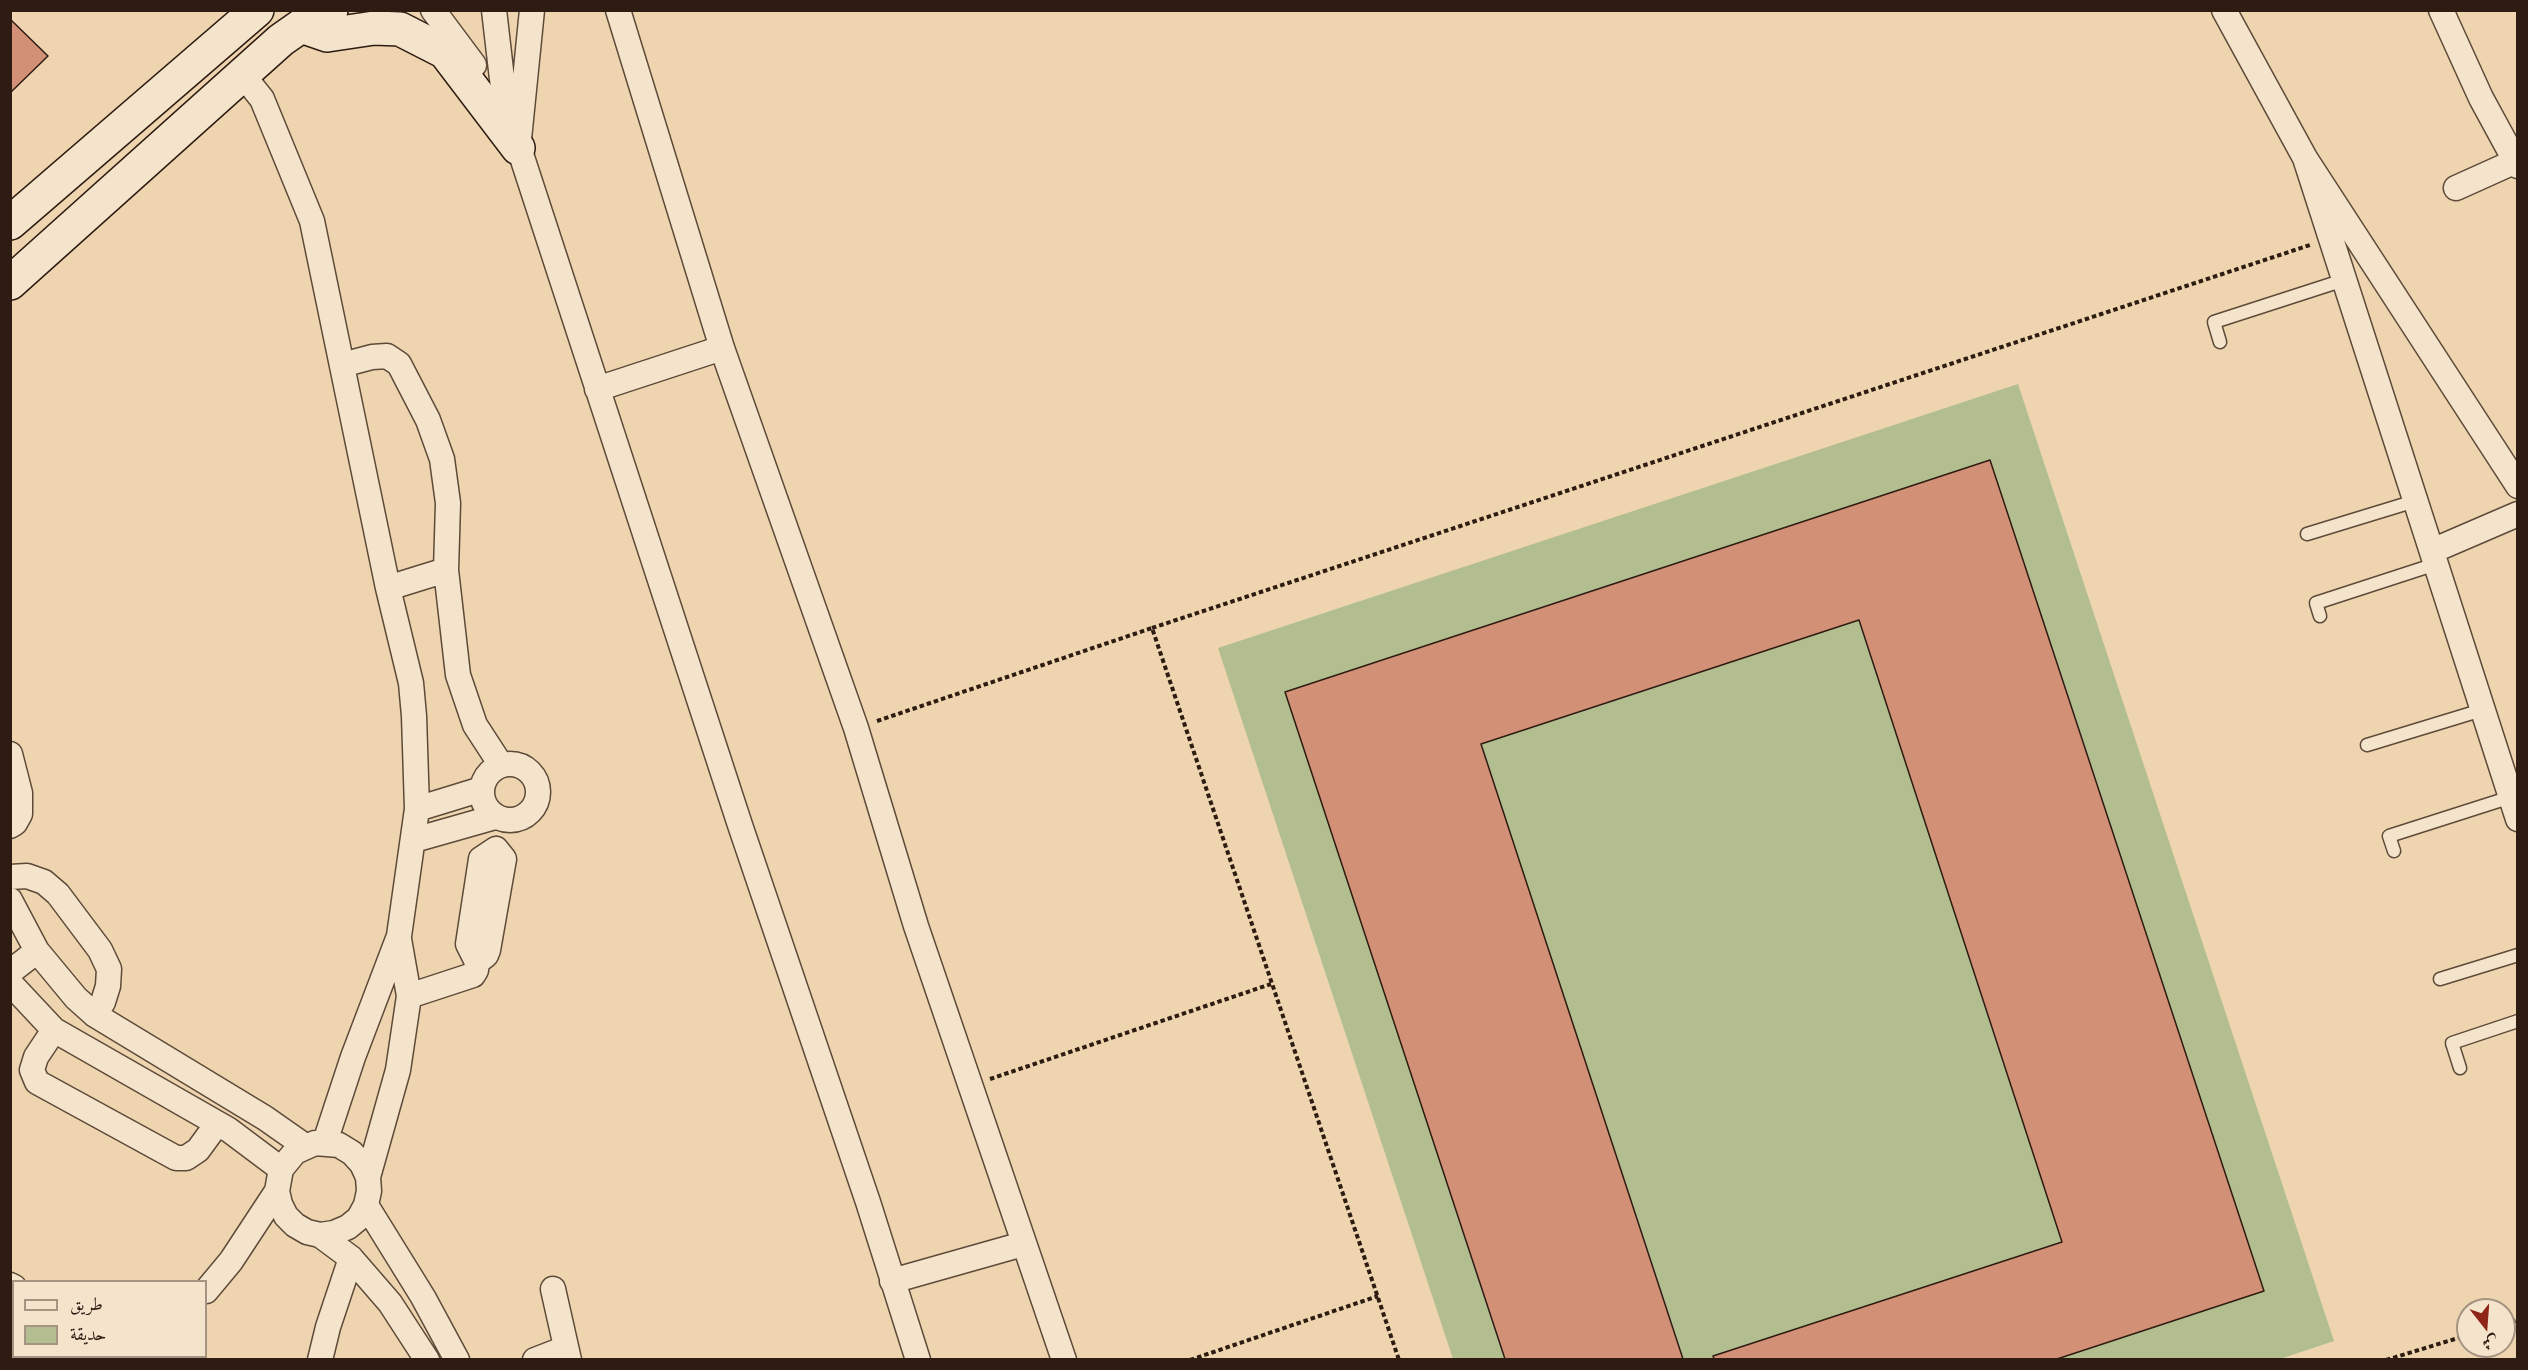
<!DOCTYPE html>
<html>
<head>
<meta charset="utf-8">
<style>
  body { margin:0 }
  #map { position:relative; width:2528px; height:1370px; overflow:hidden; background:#eed5b0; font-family:"Libre Caslon Text",Amiri,serif }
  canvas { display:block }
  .frame { position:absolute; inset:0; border:12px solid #2e1b11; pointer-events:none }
  .legend { position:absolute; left:12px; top:1280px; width:195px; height:78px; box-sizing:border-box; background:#f4e4cc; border:2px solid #a59481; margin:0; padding:8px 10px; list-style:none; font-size:18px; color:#2e1b11 }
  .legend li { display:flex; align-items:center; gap:12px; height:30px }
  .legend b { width:30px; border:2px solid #a59481 }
  .north { position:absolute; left:2456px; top:1298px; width:60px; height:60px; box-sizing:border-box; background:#f4e4cc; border:2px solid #a59481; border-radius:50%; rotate:163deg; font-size:16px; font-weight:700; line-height:24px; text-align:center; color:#2e1b11 }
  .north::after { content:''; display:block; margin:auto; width:21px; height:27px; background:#8f2418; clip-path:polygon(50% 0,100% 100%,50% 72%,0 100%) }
</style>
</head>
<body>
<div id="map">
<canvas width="2528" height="1370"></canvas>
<div class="frame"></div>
<ul class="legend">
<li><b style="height:8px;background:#f4e4cc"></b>طريق</li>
<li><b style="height:16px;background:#b3be90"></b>حديقة</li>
</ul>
<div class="north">ش</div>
</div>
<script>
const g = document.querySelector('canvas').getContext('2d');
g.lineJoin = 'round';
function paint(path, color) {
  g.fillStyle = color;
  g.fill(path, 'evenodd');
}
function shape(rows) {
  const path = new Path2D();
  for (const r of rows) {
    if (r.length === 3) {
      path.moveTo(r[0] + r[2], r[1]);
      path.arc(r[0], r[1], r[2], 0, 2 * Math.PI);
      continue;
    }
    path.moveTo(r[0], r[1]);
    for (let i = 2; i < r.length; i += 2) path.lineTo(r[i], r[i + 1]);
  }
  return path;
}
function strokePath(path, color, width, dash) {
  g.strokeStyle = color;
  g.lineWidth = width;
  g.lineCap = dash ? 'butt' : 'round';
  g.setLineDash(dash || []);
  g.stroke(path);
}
const green = shape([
  [2018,384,2334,1341,2277,1360,1453,1359,1218,648]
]);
const building = shape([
  [10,19,48,56,10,93,10,19],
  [1990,460,2264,1291,2057,1359,1714,1359,1713,1356,2062,1242,1859,620,1481,744,1683,1359,1505,1359,1285,692,1990,460]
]);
const path = shape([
  [1152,628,2310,245],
  [877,721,1152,628,1399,1360],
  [990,1079,1271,984],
  [2504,1324,2518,1320],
  [1190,1360,1378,1296],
  [2386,1360,2468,1335]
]);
const lane = shape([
  [2220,342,2214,322,2344,280],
  [2307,534,2415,501],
  [2320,616,2316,603,2436,564],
  [2367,745,2482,710],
  [2394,851,2389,836,2511,797],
  [2440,979,2518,955],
  [2460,1068,2452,1043,2518,1021]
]);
const street = shape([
  [433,10,474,65],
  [494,10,505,105,740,825,868,1202,918,1360],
  [618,10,722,348,856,728,916,926,1064,1360],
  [2224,10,2305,158,2518,486],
  [2441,10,2481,98,2518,166],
  [242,74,262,99,312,221,388,588,411,683,414,716,417,809,399,936,353,1057,325,1142],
  [519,139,532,10],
  [2305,158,2518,819],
  [2456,188,2516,161],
  [342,365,372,357,387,356,399,364,428,420,442,459,448,503,446,570,458,675,475,725,501,765],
  [597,389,722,348],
  [2432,551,2518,514],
  [388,588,446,570],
  [10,754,20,793,20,814,15,823,10,826],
  [510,792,28],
  [417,809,482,789],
  [414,840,495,817],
  [10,877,27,876,44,882,58,894,100,950,109,969,108,986,103,1002,95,1015],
  [10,900,37,951,76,998,95,1015,265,1118,305,1146],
  [477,962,486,955,488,950,504,859,496,849],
  [10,972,37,951],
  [10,983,54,1030,229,1130,281,1169],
  [409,996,473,975,476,970,477,962,468,944,481,859,496,849],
  [54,1030,36,1057,32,1070,37,1082,176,1158,186,1158,198,1150,217,1124],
  [368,1177,398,1070,409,996,399,939],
  [366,1205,359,1218,348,1227,334,1233,320,1235,307,1232,295,1225,286,1216,280,1204,277,1191,281,1169,295,1152,315,1143,339,1145,352,1153,362,1164,368,1177,369,1191,366,1205,423,1297,457,1360],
  [320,1235,351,1258,390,1303,427,1360],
  [892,1281,1023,1244],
  [10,1285,14,1287],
  [553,1289,569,1360],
  [206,1291,231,1261,277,1191],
  [148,1360,150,1356],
  [320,1360,328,1327,351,1258],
  [535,1360,566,1348]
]);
const secondary = shape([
  [301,26,327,35,374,28,400,29,445,52,518,148],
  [10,223,257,10],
  [10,283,281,40,301,26,331,10]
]);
paint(green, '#b3be90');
paint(building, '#d29176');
strokePath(building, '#2e1b11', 1.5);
strokePath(lane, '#5e4a39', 15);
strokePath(street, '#5e4a39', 27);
strokePath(secondary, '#2e1b11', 36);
strokePath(path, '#2e1b11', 4, [4.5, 3]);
strokePath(lane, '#f4e4cc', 12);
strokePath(street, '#f4e4cc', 24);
strokePath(secondary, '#f4e4cc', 33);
</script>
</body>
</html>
